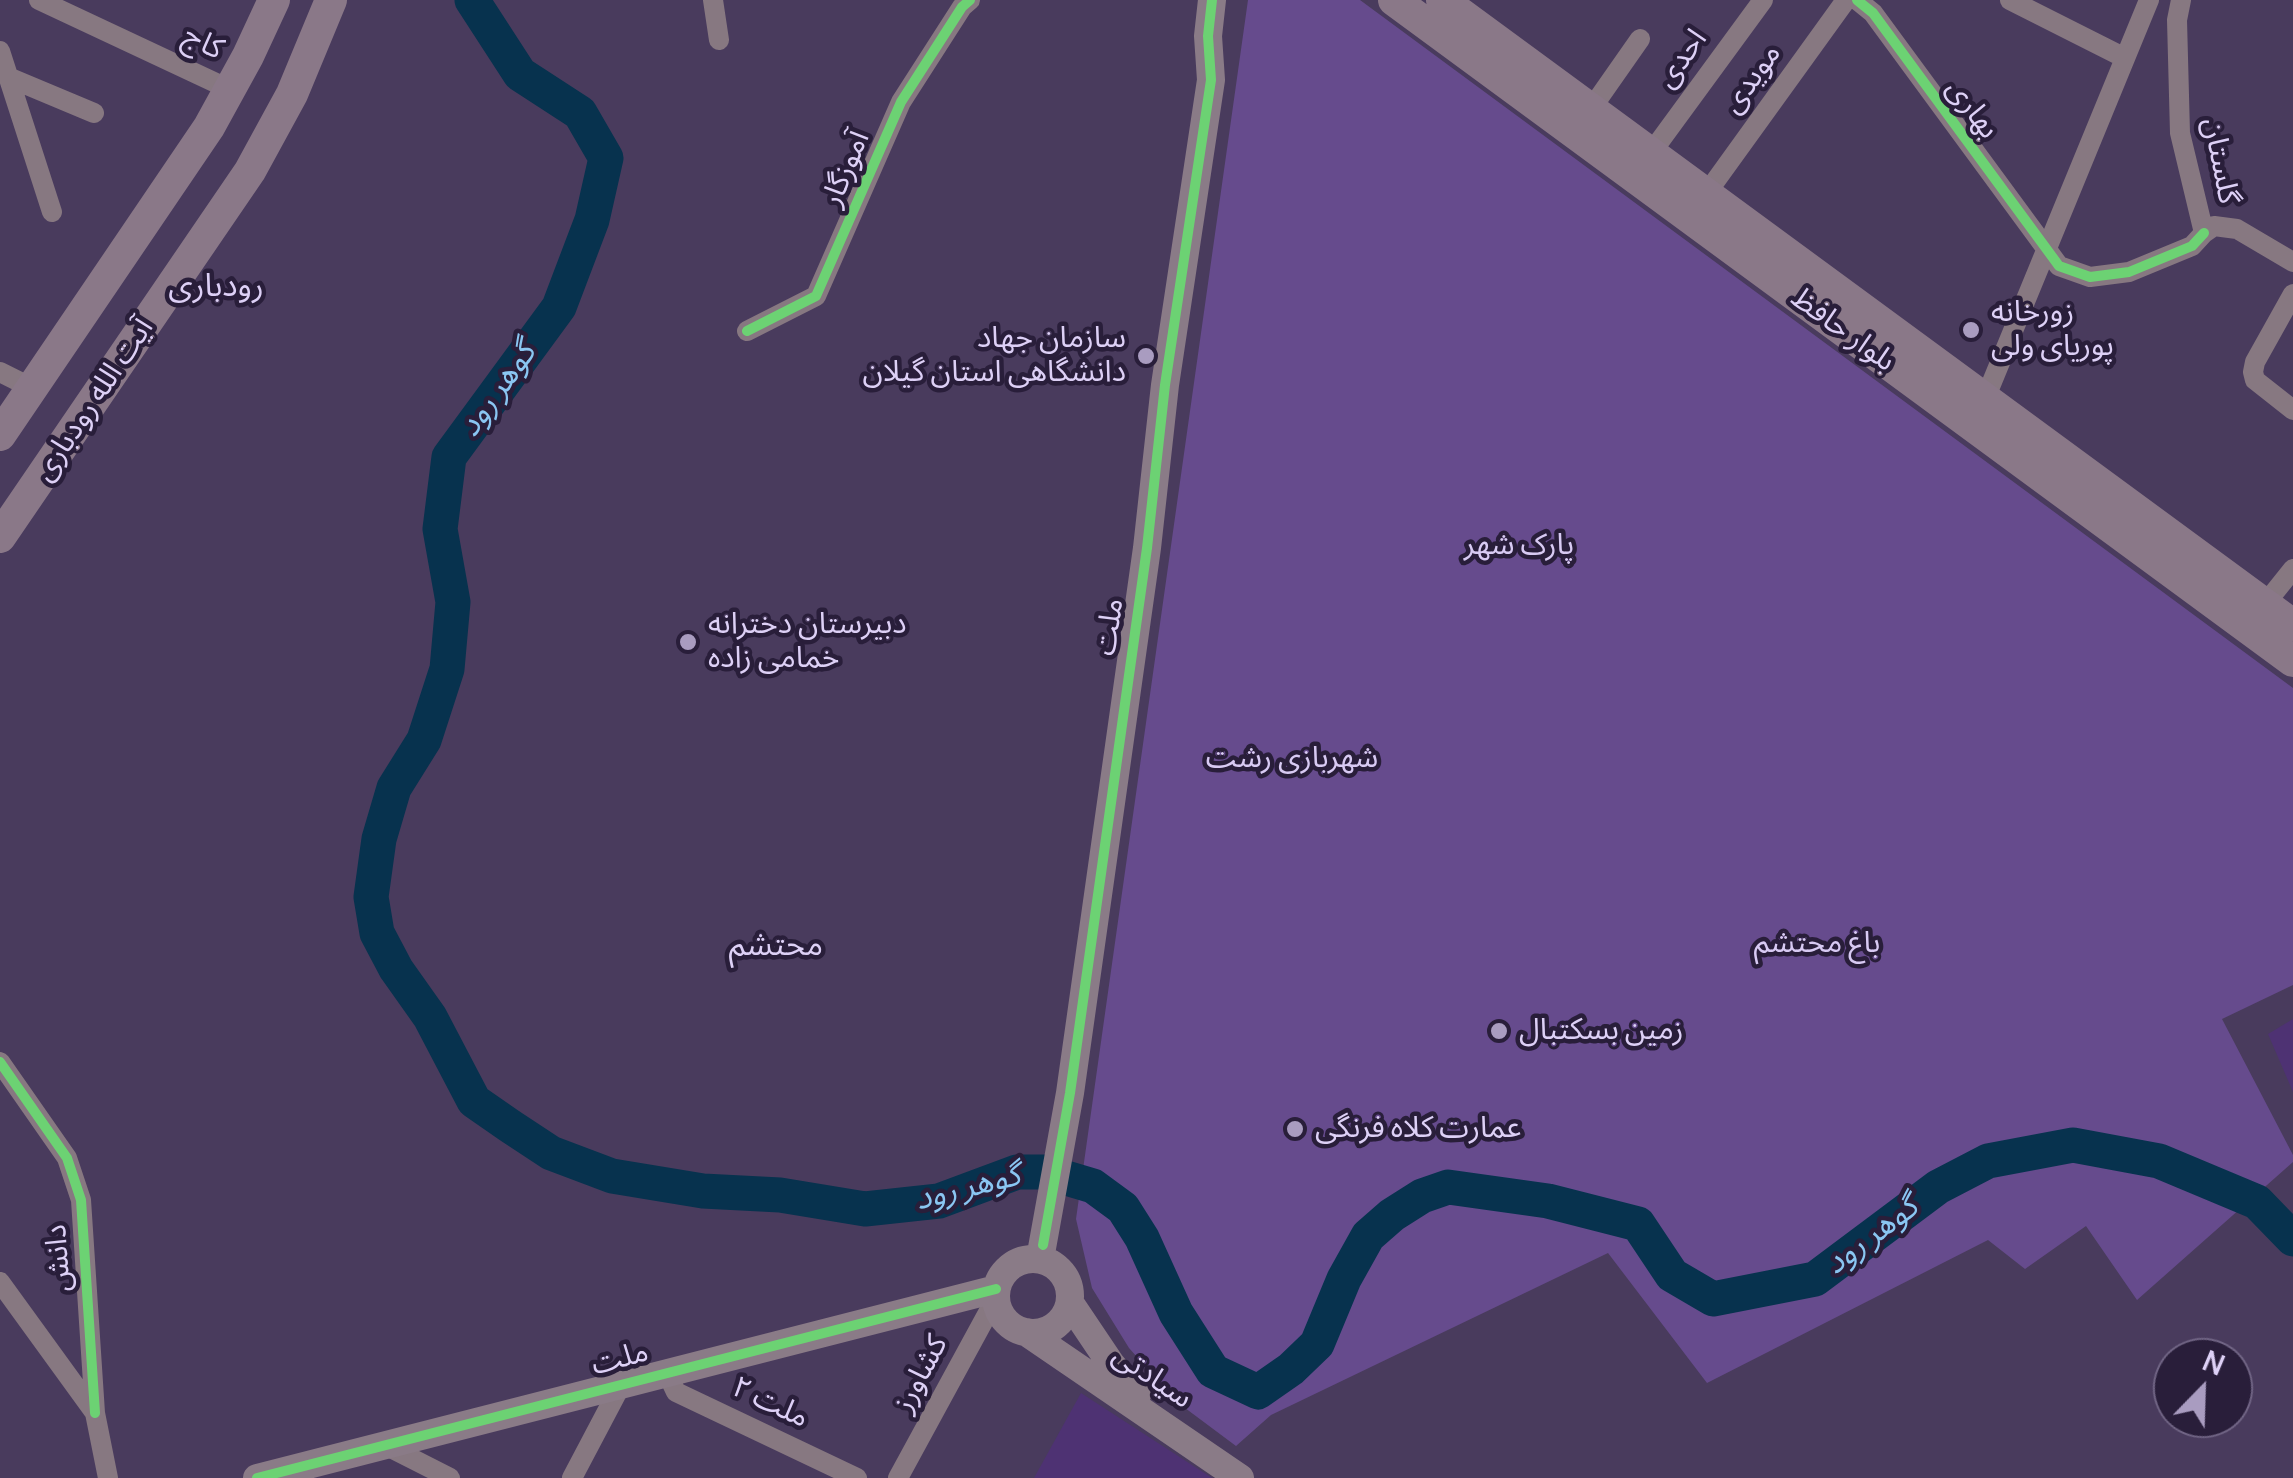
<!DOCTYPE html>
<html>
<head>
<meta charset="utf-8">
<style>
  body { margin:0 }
  #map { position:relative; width:2293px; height:1478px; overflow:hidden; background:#493b5d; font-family:Manrope,sans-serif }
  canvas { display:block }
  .north { position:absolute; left:2153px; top:1338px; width:100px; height:100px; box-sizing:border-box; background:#291e3a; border:2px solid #716585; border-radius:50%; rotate:23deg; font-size:28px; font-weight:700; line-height:40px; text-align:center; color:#ddd0f6 }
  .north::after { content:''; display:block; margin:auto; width:35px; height:45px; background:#a99cc0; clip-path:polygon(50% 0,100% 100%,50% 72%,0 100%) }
</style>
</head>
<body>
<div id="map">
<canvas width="2293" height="1478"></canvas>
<div class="north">N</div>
</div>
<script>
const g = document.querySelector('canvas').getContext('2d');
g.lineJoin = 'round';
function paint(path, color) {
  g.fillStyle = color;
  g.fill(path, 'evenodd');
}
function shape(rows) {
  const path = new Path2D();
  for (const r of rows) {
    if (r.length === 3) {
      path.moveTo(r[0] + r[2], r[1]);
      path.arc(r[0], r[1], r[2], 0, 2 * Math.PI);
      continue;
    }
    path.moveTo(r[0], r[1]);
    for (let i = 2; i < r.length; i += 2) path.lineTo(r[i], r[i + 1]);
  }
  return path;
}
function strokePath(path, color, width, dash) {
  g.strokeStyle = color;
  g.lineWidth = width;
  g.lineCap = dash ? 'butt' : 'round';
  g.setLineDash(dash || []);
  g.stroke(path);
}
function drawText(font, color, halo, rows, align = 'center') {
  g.font = font + ' Manrope,"Noto Sans Arabic",sans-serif';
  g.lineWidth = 9;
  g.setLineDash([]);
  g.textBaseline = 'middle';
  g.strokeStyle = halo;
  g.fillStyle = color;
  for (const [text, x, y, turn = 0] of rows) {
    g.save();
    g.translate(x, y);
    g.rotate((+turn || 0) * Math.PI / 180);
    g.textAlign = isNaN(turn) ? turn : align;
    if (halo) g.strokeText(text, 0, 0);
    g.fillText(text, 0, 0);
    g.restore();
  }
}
const built = shape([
  [2293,1019,2293,1092,2268,1034],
  [1081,1393,1212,1478,1034,1478]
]);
const green = shape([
  [1248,0,1360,0,2293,688,2293,985,2222,1019,2293,1155,2293,1162,2137,1300,2086,1226,2025,1269,1988,1240,1707,1383,1608,1253,1271,1415,1236,1446,1177,1402,1129,1348,1092,1288,1076,1219]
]);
const river = shape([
  [472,0,520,74,580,113,606,158,592,220,559,307,449,457,440,529,453,602,447,669,424,740,394,788,379,839,371,897,377,933,396,969,430,1017,474,1101,510,1126,551,1153,612,1176,703,1191,780,1195,865,1209,939,1201,1017,1172,1046,1172,1093,1186,1123,1208,1142,1238,1176,1313,1213,1371,1258,1392,1291,1369,1317,1344,1344,1279,1368,1236,1392,1215,1422,1196,1448,1187,1548,1201,1638,1224,1672,1275,1713,1299,1815,1279,1938,1187,1988,1161,2073,1145,2159,1161,2257,1202,2293,1239]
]);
const street = shape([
  [39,0,231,90],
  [713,0,719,40],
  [1857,0,1873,13,2059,266,2090,277,2129,272,2192,246,2204,233],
  [2010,0,2125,58],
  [2181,0,2177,20,2180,133,2204,233,2214,226,2237,229,2293,262],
  [0,51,52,212],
  [8,77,94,113],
  [1591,109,1640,39],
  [1651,153,1763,0],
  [1706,194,1846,0],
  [2293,294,2255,362,2253,372,2255,380,2293,410],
  [747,331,816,296,901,102,962,7,970,0],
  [0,372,32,388],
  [1985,399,2149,0],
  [2265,604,2293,569],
  [0,1062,67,1158,81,1200,95,1413],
  [0,1282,95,1413,108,1478],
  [667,1373,676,1392,857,1478],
  [385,1445,450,1478],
  [572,1478,621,1385],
  [898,1478,996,1298]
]);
const secondary = shape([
  [1033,1296,37],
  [1040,1259,1070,1093,1147,548,1165,385,1211,80,1208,36,1212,0],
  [1070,1303,1111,1364,1137,1395],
  [1026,1332,1240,1478],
  [257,1478,996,1289]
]);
const primary = shape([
  [1394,0,2293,661],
  [1442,0,2293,625],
  [0,435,209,127,248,56,274,0],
  [0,537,250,171,292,94,331,0]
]);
const cycleway = shape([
  [1857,0,1873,13,2059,266,2090,277,2129,272,2192,246,2204,233],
  [747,331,816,296,901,102,962,7,970,0],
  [0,1062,67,1158,81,1200,95,1413],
  [1043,1245,1070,1093,1147,548,1165,385,1211,80,1208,36,1212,0],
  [257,1478,996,1289]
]);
const markers = [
  [1971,330,10,"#a99cc0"],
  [1146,356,10,"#a99cc0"],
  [688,642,10,"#a99cc0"],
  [1499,1031,10,"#a99cc0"],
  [1295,1129,10,"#a99cc0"]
];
const streetNames = [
  ["کاج",203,43,26],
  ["احدی",1682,59,-54],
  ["مویدی",1752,79,-54],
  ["بهاری",1972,109,53],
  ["گلستان",2220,161,79],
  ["آموزگار",846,169,-67],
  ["بلوار حافظ",1843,330,36],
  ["آیت الله رودباری",94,400,-56],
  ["ملت",1110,627,-81],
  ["دانش",59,1258,-94],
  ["ملت",620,1359,-15],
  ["کشاورز",921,1374,-62],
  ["سیادتی",1152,1377,34],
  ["ملت ۲",770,1403,25]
];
const poiNames = [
  ["زورخانه",1991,313],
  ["پوریای ولی",1991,347],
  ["سازمان جهاد",1126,339,"right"],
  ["دانشگاهی استان گیلان",1126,373,"right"],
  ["دبیرستان دخترانه",708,625],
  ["خمامی زاده",708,659],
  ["زمین بسکتبال",1519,1031],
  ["عمارت کلاه فرنگی",1315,1129]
];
const parkNames = [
  ["پارک شهر",1519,546],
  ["شهربازی رشت",1292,759],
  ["باغ محتشم",1817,944]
];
const neighbourhoodNames = [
  ["رودباری",216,287],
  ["محتشم",776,946]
];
const waterNames = [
  ["گوهر رود",498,390,-54],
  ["گوهر رود",968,1188,-14],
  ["گوهر رود",1872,1236,-37]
];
paint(built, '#4e3273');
paint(green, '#664b8d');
strokePath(river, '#07324e', 35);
strokePath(street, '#877881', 20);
strokePath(secondary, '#8a7b87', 28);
strokePath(primary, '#8a7888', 32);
strokePath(cycleway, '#6cd273', 10);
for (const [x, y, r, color] of markers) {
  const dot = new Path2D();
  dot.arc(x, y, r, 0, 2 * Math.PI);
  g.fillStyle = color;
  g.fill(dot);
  strokePath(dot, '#291e3a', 4);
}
drawText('30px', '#ddd0f6', '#291e3a', streetNames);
drawText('30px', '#ddd0f6', '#291e3a', poiNames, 'left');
drawText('30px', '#d8caf3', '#291e3a', parkNames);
drawText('32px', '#ddd0f6', '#291e3a', neighbourhoodNames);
drawText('italic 32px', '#8ac6f2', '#291e3a', waterNames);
</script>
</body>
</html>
